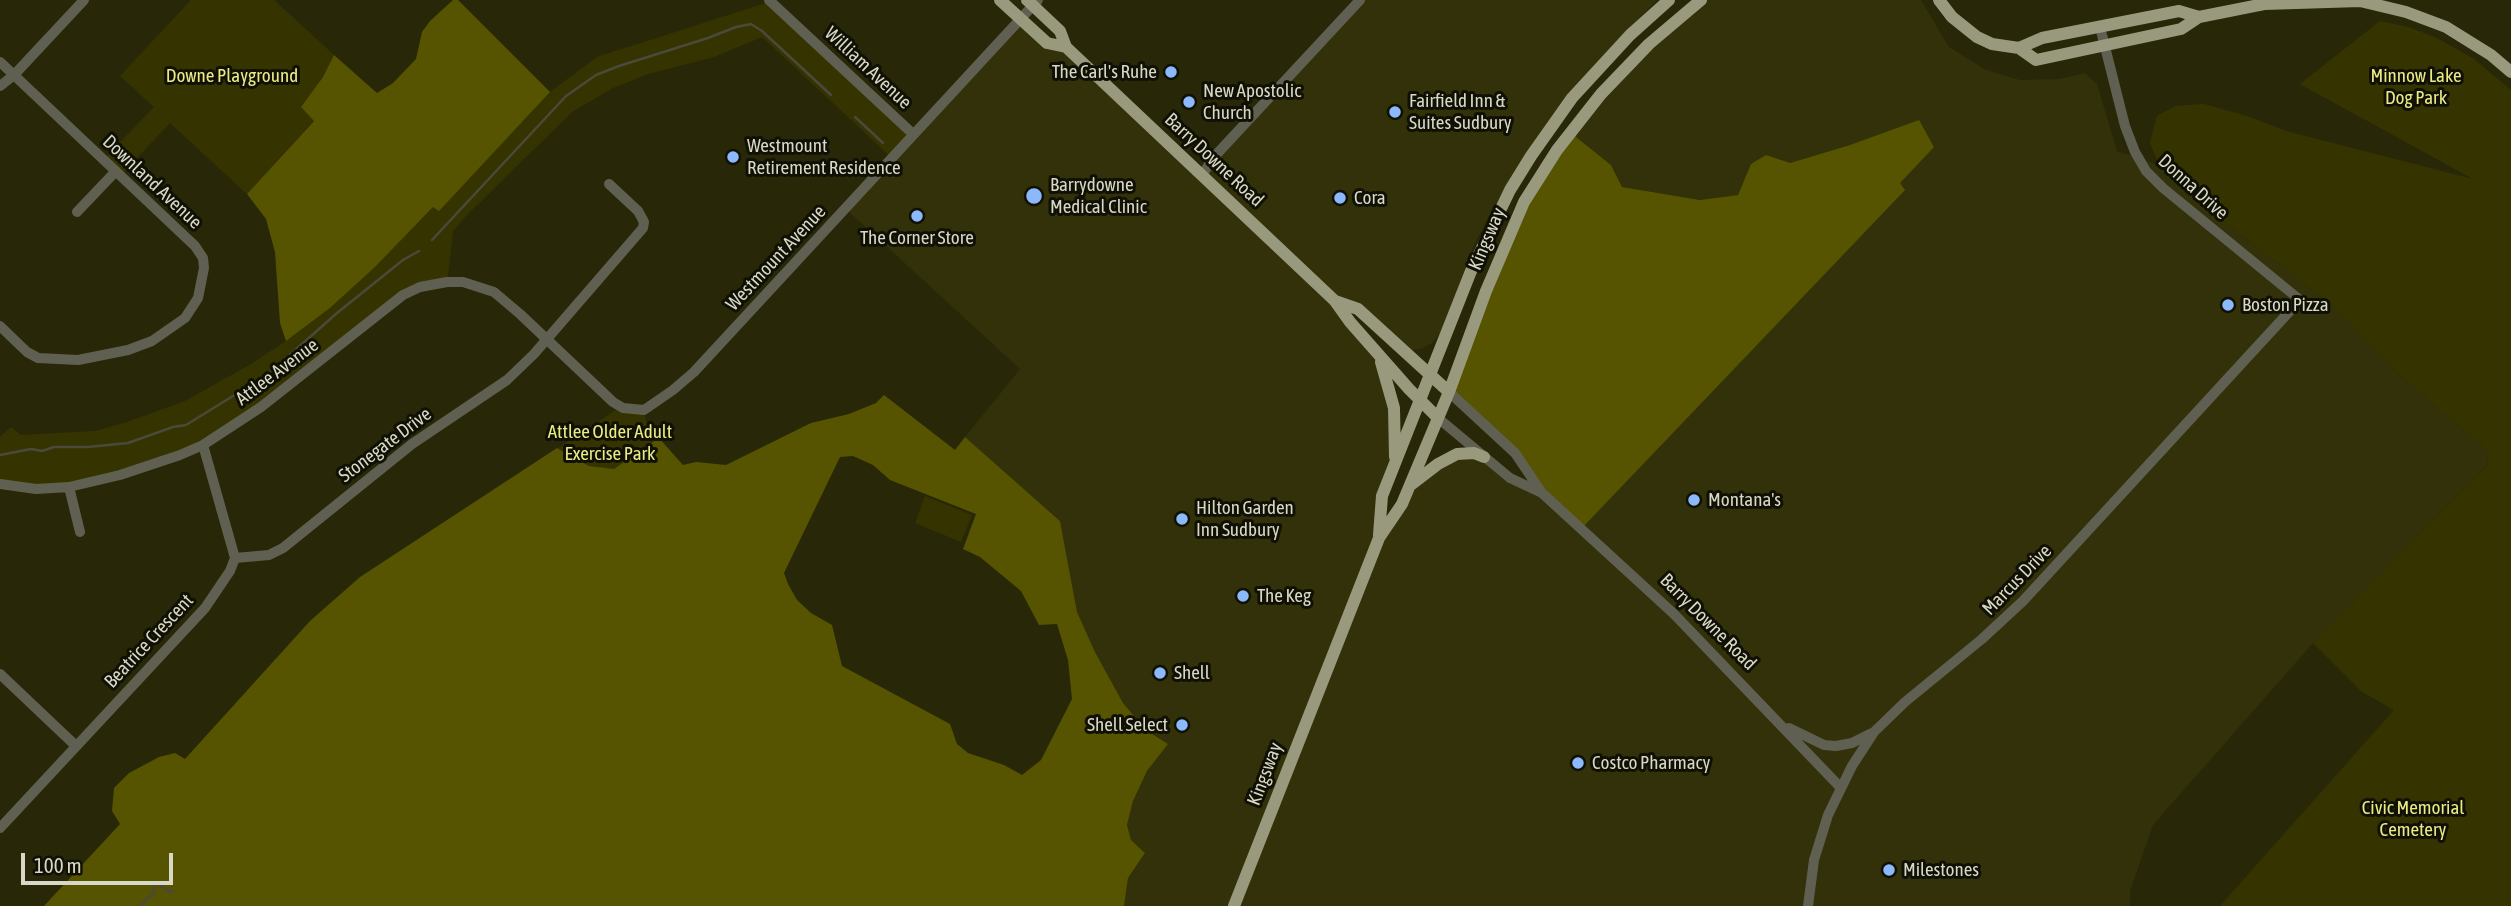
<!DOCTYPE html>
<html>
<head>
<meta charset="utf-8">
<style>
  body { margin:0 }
  #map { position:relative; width:2511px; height:906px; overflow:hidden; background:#282808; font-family:"Asap Condensed",sans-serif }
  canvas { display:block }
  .scale { position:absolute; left:21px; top:853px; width:152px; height:32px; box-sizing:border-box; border:4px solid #d7d8c6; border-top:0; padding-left:9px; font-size:21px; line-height:24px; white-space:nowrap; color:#d7d8c6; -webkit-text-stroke:5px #101004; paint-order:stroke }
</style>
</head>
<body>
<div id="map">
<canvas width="2511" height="906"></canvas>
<div class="scale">100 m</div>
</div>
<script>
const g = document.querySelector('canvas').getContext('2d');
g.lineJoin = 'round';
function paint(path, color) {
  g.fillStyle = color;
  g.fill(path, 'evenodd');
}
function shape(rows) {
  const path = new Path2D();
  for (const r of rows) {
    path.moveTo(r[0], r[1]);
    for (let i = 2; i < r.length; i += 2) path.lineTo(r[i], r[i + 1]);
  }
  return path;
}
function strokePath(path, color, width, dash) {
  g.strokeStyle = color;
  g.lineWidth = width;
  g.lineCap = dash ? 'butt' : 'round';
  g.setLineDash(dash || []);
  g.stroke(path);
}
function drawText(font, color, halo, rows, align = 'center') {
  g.font = font + ' "Asap Condensed",sans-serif';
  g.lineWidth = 6;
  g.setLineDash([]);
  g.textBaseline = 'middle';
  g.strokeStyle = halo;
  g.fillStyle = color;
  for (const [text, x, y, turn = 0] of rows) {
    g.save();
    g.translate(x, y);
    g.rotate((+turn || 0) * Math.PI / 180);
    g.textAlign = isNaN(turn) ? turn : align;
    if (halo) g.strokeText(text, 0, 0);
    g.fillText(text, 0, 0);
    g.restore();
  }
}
const built = shape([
  [1360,0,1657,0,1596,63,1506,185,1474,245,1459,284,1451,320,1432,343,1421,349,1411,350,1359,308,1335,302,1372,346,1396,421,1379,537,1410,487,1448,460,1484,457,1542,493,1850,145,1790,163,1751,164,1738,195,1700,200,1622,187,1611,165,1571,133,1602,94,1702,0,1921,0,1949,47,1986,70,2020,80,2059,79,2085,73,2097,84,2117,151,2159,165,2185,192,2330,303,2404,379,2486,449,2488,464,2313,643,2153,825,2130,891,2130,906,1124,906,1128,878,1145,853,1131,840,1127,825,1133,801,1147,771,1168,744,1146,730,1123,703,1095,652,1077,612,1060,521,965,437,1020,369,846,209,1020,20,1066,47,1198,173]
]);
const green = shape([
  [191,0,274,0,334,55,323,77,301,107,314,120,247,194,170,123,120,176,103,160,154,107,120,76],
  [769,2,913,135,892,158,762,37,714,57,648,74,613,88,572,112,465,217,453,231,447,283,419,288,204,445,68,488,0,485,0,437,11,427,21,435,95,431,127,422,185,401,251,364,286,341,330,308,375,267,434,206,439,210,550,92,597,57],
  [2380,21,2408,27,2437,38,2474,59,2511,90,2511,906,2220,906,2394,710,2362,692,2313,643,2488,464,2486,449,2404,379,2330,303,2185,192,2159,165,2150,143,2157,116,2175,106,2204,104,2250,117,2286,131,2473,179,2300,84],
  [620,407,643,411,647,423,659,438,614,470,589,466,558,448],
  [925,496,972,515,961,542,915,523]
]);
const forest = shape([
  [453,0,458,0,550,92,439,211,433,207,375,267,330,308,286,341,280,323,275,252,266,219,247,194,314,121,301,107,323,77,334,55,377,93,393,83,416,59,422,32,430,21],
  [1919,120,1934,147,1900,183,1905,190,1582,528,1542,493,1515,452,1449,392,1514,228,1571,133,1611,165,1622,187,1700,200,1738,195,1751,164,1766,155,1790,163,1850,145],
  [884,395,955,450,965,437,1060,521,1077,612,1095,652,1123,703,1146,730,1168,744,1147,771,1133,801,1127,825,1131,840,1145,853,1128,878,1124,906,44,906,120,824,112,811,114,788,129,773,159,757,175,753,185,759,310,621,360,577,557,448,589,466,614,469,659,438,683,465,696,462,726,465,811,423,849,414,876,403],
  [853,456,873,465,890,480,976,514,963,549,980,557,1021,591,1039,625,1057,624,1068,660,1072,699,1041,760,1022,775,1004,765,968,753,957,744,950,724,842,666,832,625,811,613,797,600,788,584,784,573,840,457]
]);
const stream = shape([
  [855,117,883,143],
  [432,240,566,96,596,75,619,66,708,38,736,27,751,24,762,31,831,95],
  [0,455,31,449,42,451,54,447,88,447,128,443,173,427,186,425,254,383,257,384,337,313,403,260,419,251],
  [140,906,154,893,154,884,158,883,167,890,173,892]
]);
const minor = shape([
  [769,0,913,134],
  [0,62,195,246,203,258,204,268,198,298,185,318,152,341,128,350,78,360,38,358,27,352,0,326],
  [0,86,14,75,84,0],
  [1202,175,1214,157,1360,0],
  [77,212,116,171],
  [1449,392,1515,453,1542,493,1674,614,1840,787],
  [1438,418,1510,478,1542,493],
  [0,484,36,489,69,487,120,475,180,455,203,445,261,407,403,295,420,287,447,282,463,282,494,292,520,314,613,402,623,408,644,410,673,390,694,372,1038,0],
  [69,487,80,532],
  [235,558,269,555,283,548,412,444,507,380,534,354,643,228,644,222,638,211,609,184],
  [0,674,76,746],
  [1789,728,1824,745,1836,746,1852,743,1872,733],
  [0,828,205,608,230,571,235,558,203,445],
  [1808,906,1814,860,1828,815,1852,766,1874,732,1905,702,1982,639,2023,601,2300,300,2163,188,2146,171,2135,152,2125,126,2100,27]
]);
const major = shape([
  [1000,0,1047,43,1066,47],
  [1027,0,1060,31,1066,47,1335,301,1350,322,1409,389,1438,418],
  [1939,0,1952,17,1977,37,1992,44,2019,48,2036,60,2181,29,2199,17,2264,4,2360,1,2406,12,2446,27,2491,55,2511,72],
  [2019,48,2042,38,2179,11,2199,17],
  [1335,301,1358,309,1449,392],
  [1381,362,1394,408,1395,457],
  [1412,484,1438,464,1457,454,1474,453,1484,457],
  [1379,535,1382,496,1471,271,1510,190,1531,156,1572,98,1630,35,1669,0],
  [1234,906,1379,538,1402,504,1449,392,1486,291,1524,202,1557,150,1601,94,1649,44,1701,0]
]);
const markers = [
  [1171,72,7,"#8cb9fc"],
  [1189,102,7,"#8cb9fc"],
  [1395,112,7,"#8cb9fc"],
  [733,157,7,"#8cb9fc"],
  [1034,196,9,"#8cb9fc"],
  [1340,198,7,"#8cb9fc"],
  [917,216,7,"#8cb9fc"],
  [2228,305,7,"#8cb9fc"],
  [1694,500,7,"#8cb9fc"],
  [1182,519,7,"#8cb9fc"],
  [1243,596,7,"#8cb9fc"],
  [1160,673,7,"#8cb9fc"],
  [1182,725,7,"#8cb9fc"],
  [1578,763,7,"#8cb9fc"],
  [1889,870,7,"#8cb9fc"]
];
const streetNames = [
  ["William Avenue",868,68,43],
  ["Barry Downe Road",1214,160,43],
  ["Downland Avenue",152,182,43],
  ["Donna Drive",2193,187,42],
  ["Kingsway",1487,239,-67],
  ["Westmount Avenue",776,258,-47],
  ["Attlee Avenue",277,372,-37],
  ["Stonegate Drive",385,445,-37],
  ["Marcus Drive",2017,580,-46],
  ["Barry Downe Road",1708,622,45],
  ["Beatrice Crescent",149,641,-47],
  ["Kingsway",1265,774,-69]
];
const poiNames = [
  ["The Carl's Ruhe",1157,72,"right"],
  ["New Apostolic",1203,91],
  ["Church",1203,113],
  ["Fairfield Inn &",1409,101],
  ["Suites Sudbury",1409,123],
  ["Westmount",747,146],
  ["Retirement Residence",747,168],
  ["Barrydowne",1050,185],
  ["Medical Clinic",1050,207],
  ["Cora",1354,198],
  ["The Corner Store",917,238,"center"],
  ["Boston Pizza",2242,305],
  ["Montana's",1708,500],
  ["Hilton Garden",1196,508],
  ["Inn Sudbury",1196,530],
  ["The Keg",1257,596],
  ["Shell",1174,673],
  ["Shell Select",1168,725,"right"],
  ["Costco Pharmacy",1592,763],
  ["Milestones",1903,870]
];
const parkNames = [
  ["Downe Playground",232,76],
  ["Minnow Lake",2416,76],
  ["Dog Park",2416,98],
  ["Attlee Older Adult",610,432],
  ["Exercise Park",610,454],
  ["Civic Memorial",2413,808],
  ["Cemetery",2413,830]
];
paint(built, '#323109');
paint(green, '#353400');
paint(forest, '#565401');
strokePath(stream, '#4a493b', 2.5);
strokePath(minor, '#606052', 10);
strokePath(major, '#999a7d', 12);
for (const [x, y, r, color] of markers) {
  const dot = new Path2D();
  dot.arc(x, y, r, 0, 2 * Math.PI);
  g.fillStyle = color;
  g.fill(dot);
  strokePath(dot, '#101004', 2.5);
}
drawText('19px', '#d7d8c6', '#101004', streetNames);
drawText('19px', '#d7d8c6', '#101004', poiNames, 'left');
drawText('19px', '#ebeb86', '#101004', parkNames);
</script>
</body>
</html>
